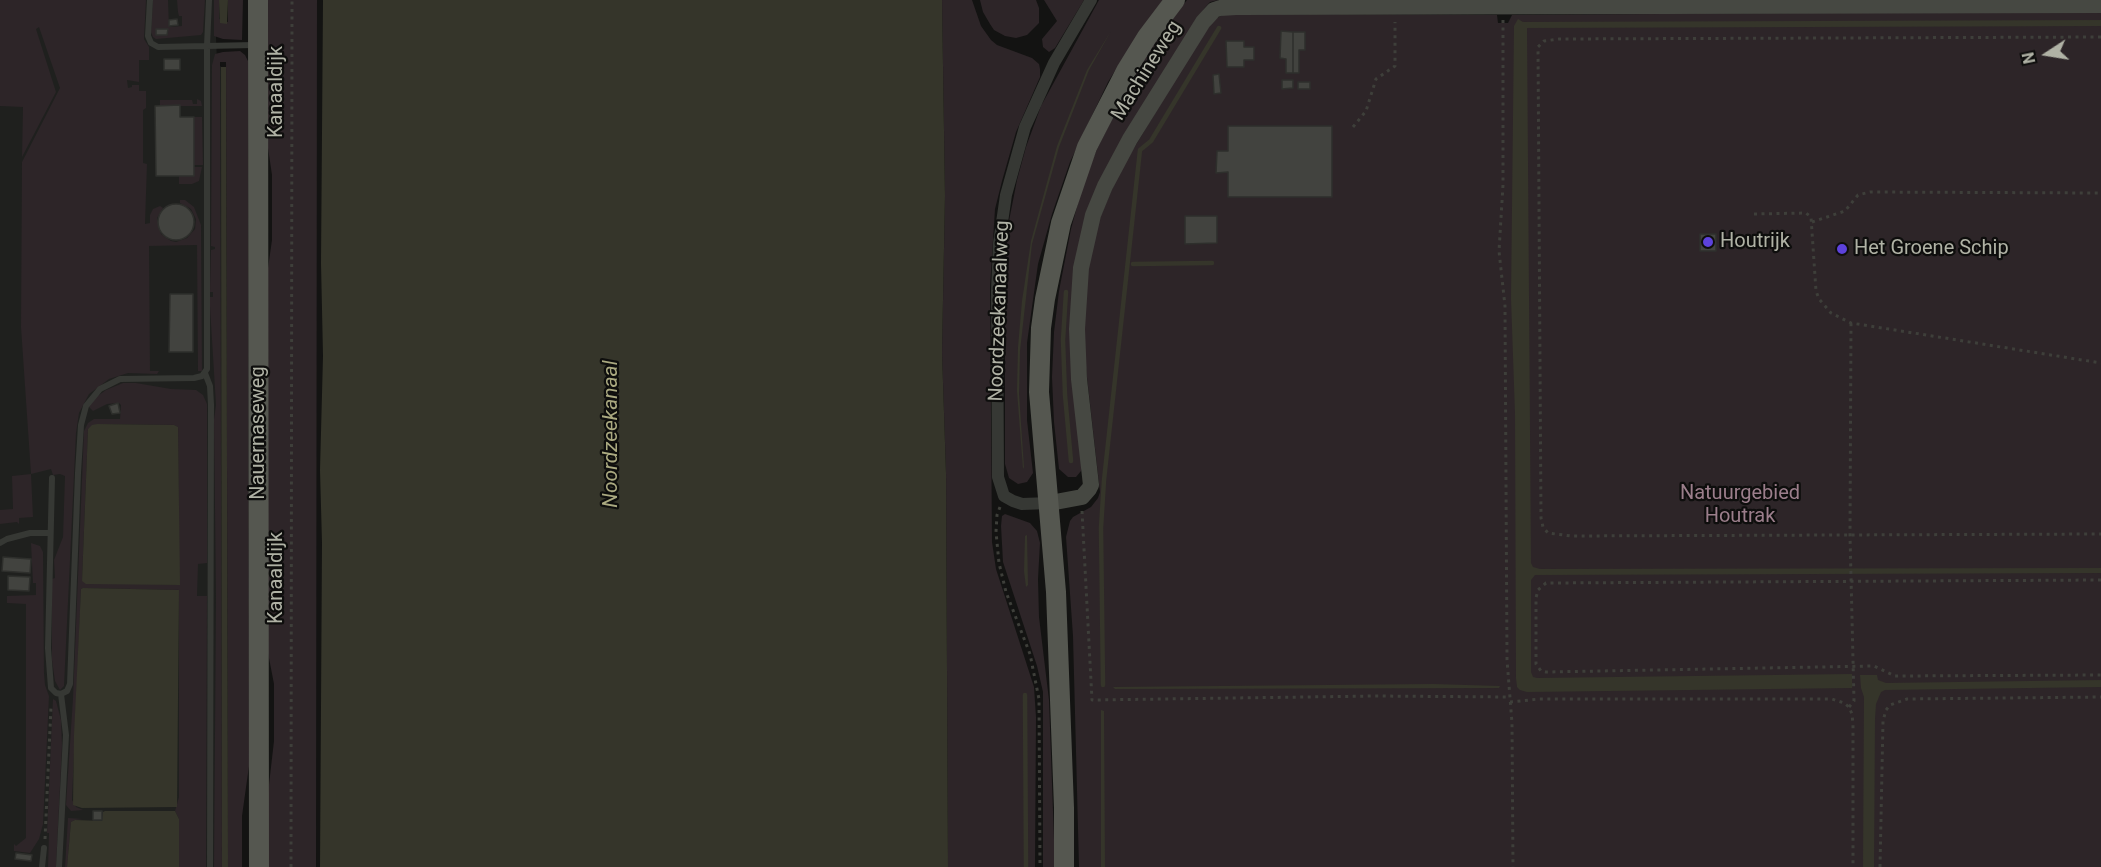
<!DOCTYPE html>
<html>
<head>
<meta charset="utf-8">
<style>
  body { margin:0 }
  #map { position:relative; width:2101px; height:867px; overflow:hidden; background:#131312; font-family:Roboto,sans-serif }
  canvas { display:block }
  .north { position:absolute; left:2017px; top:24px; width:60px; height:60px; -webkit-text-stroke:4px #0e0e0d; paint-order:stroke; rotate:258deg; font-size:16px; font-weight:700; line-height:24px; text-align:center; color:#b0b2a5 }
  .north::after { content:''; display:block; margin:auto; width:21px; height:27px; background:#b0b2a5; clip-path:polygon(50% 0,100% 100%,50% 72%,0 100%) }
</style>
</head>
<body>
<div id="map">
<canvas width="2101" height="867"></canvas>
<div class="north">N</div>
</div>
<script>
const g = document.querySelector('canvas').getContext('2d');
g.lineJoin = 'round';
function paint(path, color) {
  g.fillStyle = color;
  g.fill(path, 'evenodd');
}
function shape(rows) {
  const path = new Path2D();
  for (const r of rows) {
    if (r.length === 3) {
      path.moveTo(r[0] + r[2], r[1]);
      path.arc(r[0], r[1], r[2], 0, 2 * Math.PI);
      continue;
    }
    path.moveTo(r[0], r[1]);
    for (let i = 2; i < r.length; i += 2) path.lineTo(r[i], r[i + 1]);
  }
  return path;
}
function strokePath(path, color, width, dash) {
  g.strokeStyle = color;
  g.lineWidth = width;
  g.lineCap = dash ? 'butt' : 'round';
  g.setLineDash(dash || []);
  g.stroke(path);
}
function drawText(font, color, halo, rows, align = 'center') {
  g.font = font + ' Roboto,sans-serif';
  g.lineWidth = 4.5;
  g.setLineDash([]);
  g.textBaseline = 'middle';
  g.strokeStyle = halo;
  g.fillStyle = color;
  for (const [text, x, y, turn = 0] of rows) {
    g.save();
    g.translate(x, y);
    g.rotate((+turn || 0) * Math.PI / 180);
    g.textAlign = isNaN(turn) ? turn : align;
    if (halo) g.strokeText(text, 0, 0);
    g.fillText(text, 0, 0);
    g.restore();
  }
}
const built = shape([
  [0,0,228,0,217,28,216,37,217,62,221,67,226,67,228,867,0,867]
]);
const green = shape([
  [0,0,146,0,144,39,149,47,149,60,139,60,139,82,127,80,128,88,132,87,132,85,139,85,139,91,146,91,146,108,143,110,143,163,147,164,145,224,150,223,150,215,153,209,160,206,163,208,157,218,161,234,171,241,176,242,187,238,195,229,196,219,191,209,180,203,180,200,185,200,194,207,201,225,202,371,198,371,197,245,149,246,150,371,159,371,157,374,128,373,109,379,89,394,79,413,76,433,64,686,60,690,55,681,52,660,52,579,55,578,54,560,63,537,65,476,60,474,53,475,51,469,31,474,33,517,19,518,19,524,17,522,0,524,0,510,13,509,12,476,31,474,21,327,22,162,60,88,39,27,36,29,56,92,22,157,23,107,0,106],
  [153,0,168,0,169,27,182,26,182,16,179,16,178,12,177,0,205,0,203,32,201,35,156,39,153,37,151,32],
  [214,0,219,0,219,19,228,22,228,0,243,0,242,40,223,39,214,36],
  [267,0,317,0,316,867,268,867,268,793,274,741,274,684,268,653,268,268,272,240,272,175,268,148],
  [942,0,972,0,981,26,991,40,997,45,1032,58,1039,64,1040,69,1040,77,1016,132,1002,181,995,209,990,287,992,542,996,569,1034,687,1036,717,1035,867,948,867,946,473,942,352,945,196],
  [980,0,1036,0,1039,8,1039,23,1027,35,1016,38,1005,36,994,30,990,24,983,12],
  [1044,0,1084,0,1055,48,1049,52,1043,47,1042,39,1057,21],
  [1099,0,1163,0,1138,34,1108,82,1070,162,1052,214,1038,264,1027,343,1027,420,1033,473,1027,482,1018,484,1009,478,1005,464,1005,272,1008,226,1017,180,1026,147,1041,106],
  [1187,0,1530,0,1218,0,1210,2,1204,9,1086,212,1081,471,1076,477,1068,477,1059,469,1054,422,1052,377,1054,332,1059,291,1071,229,1082,188,1096,151,1135,73,1155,42],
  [2101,11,2101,867,1079,867,1073,636,1066,537,1070,521,1073,517,1091,507,1098,498,1100,492,1083,342,1085,285,1095,229,1119,173,1197,43,1215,19,1225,14,1497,15,1498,23,1508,23,1512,15],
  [240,51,245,55,248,61,249,766,242,816,242,867,228,867,226,62,220,62,222,867,214,867,216,597,214,420,216,405,210,307,210,297,213,297,213,292,210,292,211,250,215,249,215,247,211,246,212,65,215,54,223,52],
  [197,99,201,101,202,106,160,106,160,100,192,100,193,104,197,104],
  [194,117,202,117,203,165,194,165],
  [194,167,202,167,199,181,192,184,179,184,179,176],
  [123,383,136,383,171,389,196,390,203,395,207,404,207,563,198,564,197,596,207,596,206,867,179,867,179,819,175,811,179,797,179,590,83,588,81,589,72,800,76,807,83,810,71,811,66,805,73,698,84,431,88,423,94,419,120,419,121,405,119,403,107,404,93,411,89,407,95,398,106,390],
  [97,424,174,425,178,427,179,585,82,581,88,429],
  [1005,514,1030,523,1037,531,1040,543,1038,579,1039,617,1049,700,1055,867,1043,867,1043,692,1037,666,1003,562,1001,526,1002,516],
  [31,543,40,546,43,552,44,673,45,685,49,696,43,824,39,839,30,853,14,851,14,844,16,846,26,838,26,604,7,603,7,596,36,595,36,583,33,583],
  [53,699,56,701,61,720,62,745,56,867,48,867,49,833,47,833],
  [68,818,83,819,75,820,71,822,67,867,65,867]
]);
const water = shape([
  [219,0,228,0,227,24,220,23],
  [323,0,942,0,945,196,942,352,946,473,948,867,320,867,322,543,320,470,323,356,321,263],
  [1518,19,1523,22,2101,20,2101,26,1527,28,1531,563,1533,567,1540,569,2101,568,2101,573,1535,575,1531,580,1531,672,1533,677,1537,678,1852,674,1852,688,1527,692,1520,690,1517,687,1516,678,1515,414,1511,298,1514,26],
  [1111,31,1089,70,1059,147,1032,244,1020,351,1019,394,1024,467,1023,469,1017,391,1018,347,1022,301,1031,241,1057,146,1087,70],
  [221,67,226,67,228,867,222,867],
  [97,424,174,425,178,427,180,585,86,584,82,581,88,429,92,425],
  [1027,535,1028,585,1026,587,1024,571,1025,536],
  [83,588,179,590,177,807,82,808,73,805,74,735,81,589],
  [1860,675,1877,675,1878,680,1886,683,2101,680,2101,687,1885,690,1881,692,1876,704,1875,719,1874,867,1863,867,1864,697,1861,688],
  [1433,684,1500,686,1499,688,1115,689,1113,687],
  [1101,710,1104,711,1105,867,1101,867],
  [105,811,175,811,179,819,179,867,67,867,71,822,75,820,102,821,103,812]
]);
const stream = shape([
  [1133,264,1212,263],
  [1066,292,1063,340,1065,395,1071,461],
  [1103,685,1101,528,1104,480,1140,150,1151,141,1219,28],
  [1025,695,1026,867]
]);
const building = shape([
  [177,19,178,25,169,26,169,20,177,19],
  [156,29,168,29,167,35,156,35,156,29],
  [1281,31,1293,32,1293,73,1286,73,1286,59,1280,58,1281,31],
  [1293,32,1305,32,1305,50,1299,50,1299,73,1293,73,1293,32],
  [1226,41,1244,41,1244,47,1254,47,1254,60,1244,60,1244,67,1227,67,1226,41],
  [164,59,180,59,180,70,164,70,164,59],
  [1219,74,1221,93,1214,94,1213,75,1219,74],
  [1282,80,1293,80,1293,88,1282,89,1282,80],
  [1298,82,1310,82,1310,89,1298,89,1298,82],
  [180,105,180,117,194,117,194,176,156,176,155,106,180,105],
  [1228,126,1332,126,1332,197,1228,197,1228,172,1216,173,1217,151,1228,151,1228,126],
  [176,222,18],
  [1185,216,1217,216,1217,243,1185,244,1185,216],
  [1700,234,1716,234,1716,251,1700,251,1700,234],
  [170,294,193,294,193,352,169,352,170,294],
  [118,403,120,413,112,414,109,406,118,403],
  [3,557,31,559,30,573,2,571,3,557],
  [8,576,30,577,29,591,8,590,8,576],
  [93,811,102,811,102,820,93,820,93,811],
  [16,853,32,855,31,861,15,859,16,853]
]);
const path = shape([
  [1503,20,1503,185,1499,251,1505,306,1507,660,1512,723,1513,867],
  [2101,37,1559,39,1544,41,1538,47,1541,518,1543,527,1548,533,1571,536,2101,534],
  [1353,127,1366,111,1376,79,1395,66,1395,22],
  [1754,214,1806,213,1811,217,1816,291,1819,299,1831,313,1851,323,2101,363],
  [1812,222,1845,211,1858,195,1870,192,2101,193],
  [1000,507,997,515,996,532,999,563,1006,592,1030,654,1039,699,1040,867],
  [1082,511,1092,700,1376,696,1510,697],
  [2101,580,1546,583,1538,590,1536,598,1536,664,1541,671,1546,672,1874,666,1895,676,2101,675],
  [1510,702,1539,699,1832,699,1844,703,1849,707,1852,714,1853,725,1853,867],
  [1849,707,1854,701,1850,535,1851,323],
  [45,839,51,707],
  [291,867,292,0],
  [1880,867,1883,721,1886,710,1890,705,1907,699,2101,697]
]);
const lane = shape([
  [150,0,148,36,151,43,158,47,254,45],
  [205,373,210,386,211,405,210,867],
  [52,478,48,648,51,688,56,693,61,694,67,691,70,684,78,473,81,425,86,406,100,389,120,379,194,378,202,376,207,369,207,46,209,0],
  [0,543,7,539,30,533,50,533],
  [42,867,44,848],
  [59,867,66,735,61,694]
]);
const street = shape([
  [1050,503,1022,504,1013,501,1004,496,998,477,997,291,999,243,1006,195,1025,127,1054,63,1091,0]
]);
const secondary = shape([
  [1050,503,1082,497,1089,489,1091,485,1079,379,1077,329,1081,268,1093,215,1105,186,1130,139,1203,22,1214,10,1220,8,1236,7,2101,5]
]);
const primary = shape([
  [258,0,259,867],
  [1064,867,1064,808,1056,592,1039,392,1041,328,1045,299,1061,223,1087,147,1126,71,1147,37,1175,0]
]);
const markers = [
  [1708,242,6,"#5d42db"],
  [1842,249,6,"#5d42db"]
];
const streetNames = [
  ["Machineweg",1147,71,-58],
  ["Kanaaldijk",277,92,-90],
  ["Noordzeekanaalweg",1000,311,-88],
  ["Nauernaseweg",259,433,-90],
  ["Kanaaldijk",277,578,-90]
];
const poiNames = [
  ["Houtrijk",1720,242],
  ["Het Groene Schip",1854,249]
];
const parkNames = [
  ["Natuurgebied",1740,494],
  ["Houtrak",1740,517]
];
const waterNames = [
  ["Noordzeekanaal",612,434,-90]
];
paint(built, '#1f201e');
paint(green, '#2d2528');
paint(water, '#35352a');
strokePath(stream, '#35352a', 4.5);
paint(building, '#42433f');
strokePath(building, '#2e2f2c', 1.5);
strokePath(path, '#3e3f3a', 3, [3, 4.5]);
strokePath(lane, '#363834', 6);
strokePath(street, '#363834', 12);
strokePath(secondary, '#464842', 16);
strokePath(primary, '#555750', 20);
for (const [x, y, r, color] of markers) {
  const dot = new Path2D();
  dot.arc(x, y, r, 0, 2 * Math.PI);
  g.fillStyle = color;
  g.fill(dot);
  strokePath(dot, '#0e0e0d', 2);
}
drawText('20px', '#b0b2a5', '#0e0e0d', streetNames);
drawText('20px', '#b0b2a5', '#0e0e0d', poiNames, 'left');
drawText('20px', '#9b7e8b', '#0e0e0d', parkNames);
drawText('italic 21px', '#aaa980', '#0e0e0d', waterNames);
</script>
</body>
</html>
